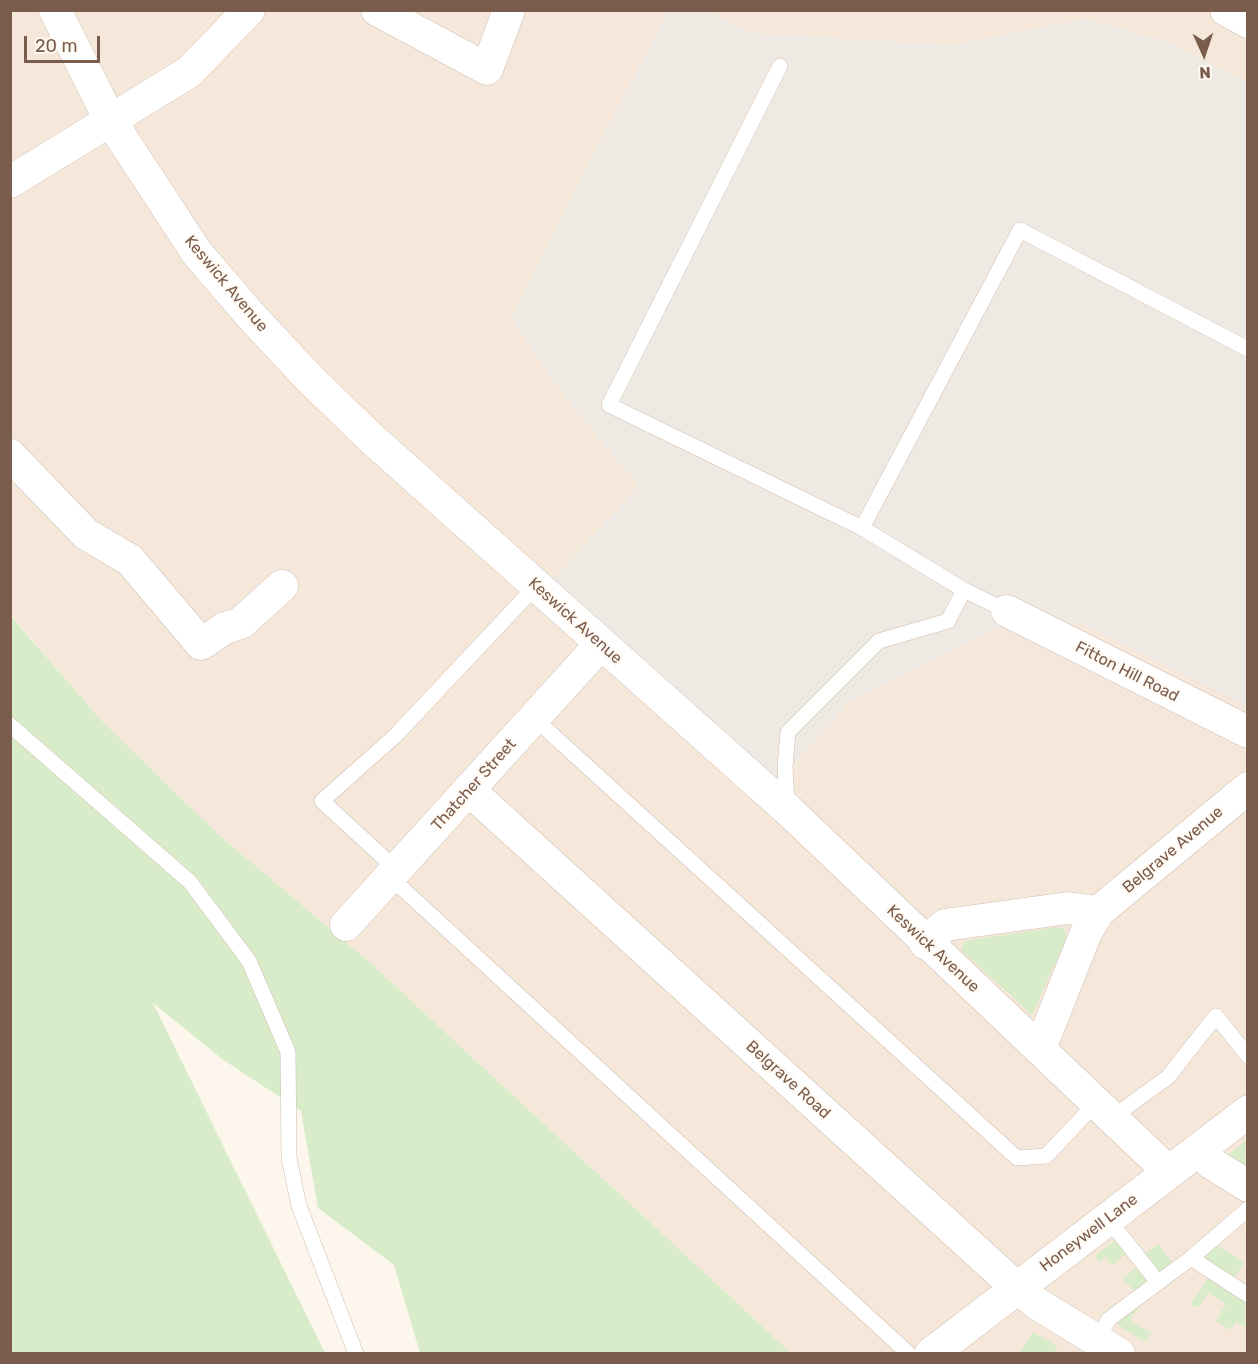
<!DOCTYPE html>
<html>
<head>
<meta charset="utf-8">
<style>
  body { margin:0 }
  #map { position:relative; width:1258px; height:1364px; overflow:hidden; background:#fdf6ec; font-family:Rubik,sans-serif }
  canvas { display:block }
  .frame { position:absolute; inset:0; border:12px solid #7a5c4d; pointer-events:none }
  .north { position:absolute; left:1174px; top:24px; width:60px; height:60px; -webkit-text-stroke:4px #fffaf3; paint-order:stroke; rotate:177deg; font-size:16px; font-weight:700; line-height:24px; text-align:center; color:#7a5c4d }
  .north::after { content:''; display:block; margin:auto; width:21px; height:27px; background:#7a5c4d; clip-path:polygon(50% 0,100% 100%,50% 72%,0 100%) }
  .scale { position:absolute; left:24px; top:36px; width:76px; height:27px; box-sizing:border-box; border:3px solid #7a5c4d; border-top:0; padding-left:8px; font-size:18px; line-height:21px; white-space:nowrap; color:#7a5c4d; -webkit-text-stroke:4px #fffaf3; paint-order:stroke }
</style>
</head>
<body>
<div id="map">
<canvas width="1258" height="1364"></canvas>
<div class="frame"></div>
<div class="north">N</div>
<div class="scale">20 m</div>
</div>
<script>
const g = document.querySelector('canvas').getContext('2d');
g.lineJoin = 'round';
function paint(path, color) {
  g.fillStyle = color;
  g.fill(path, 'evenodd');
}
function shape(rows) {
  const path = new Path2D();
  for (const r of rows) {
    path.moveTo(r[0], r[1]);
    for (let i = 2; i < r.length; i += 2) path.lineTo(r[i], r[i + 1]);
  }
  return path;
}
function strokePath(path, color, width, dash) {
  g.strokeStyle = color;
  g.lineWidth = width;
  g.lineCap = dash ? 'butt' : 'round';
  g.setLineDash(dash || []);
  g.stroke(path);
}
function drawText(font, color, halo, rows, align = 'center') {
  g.font = font + ' Rubik,sans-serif';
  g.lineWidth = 4.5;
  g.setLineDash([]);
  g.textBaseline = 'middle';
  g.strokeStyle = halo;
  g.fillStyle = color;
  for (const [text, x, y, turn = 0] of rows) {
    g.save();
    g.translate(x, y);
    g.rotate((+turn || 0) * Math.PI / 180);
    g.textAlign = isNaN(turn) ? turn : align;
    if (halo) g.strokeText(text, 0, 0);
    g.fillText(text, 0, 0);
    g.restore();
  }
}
const residential = shape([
  [10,11,1247,11,1247,1353,791,1353,365,958,221,837,101,720,11,615]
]);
const industrial = shape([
  [667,11,708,11,752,33,952,45,1085,19,1166,41,1247,82,1247,707,1080,623,1007,623,849,702,778,783,552,579,639,487,558,388,511,318]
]);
const green = shape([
  [10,615,101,720,221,837,365,958,791,1353,420,1353,394,1265,318,1208,301,1111,222,1059,153,1003,325,1353,11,1353],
  [1058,927,1064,929,1067,937,1032,1015,961,950,964,941],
  [1247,1140,1247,1168,1229,1157,1229,1154],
  [1117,1239,1128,1252,1112,1265,1105,1257,1099,1262,1094,1256],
  [1158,1244,1173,1263,1159,1275,1143,1256],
  [1216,1245,1244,1262,1233,1280,1199,1259],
  [1139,1266,1151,1280,1135,1293,1123,1278],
  [1208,1277,1247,1301,1247,1323,1245,1327,1236,1322,1231,1330,1216,1321,1226,1304,1208,1293,1198,1308,1191,1304],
  [1142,1301,1130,1321,1151,1333,1145,1342,1115,1323],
  [1033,1332,1058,1347,1054,1353,1020,1352]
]);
const lane = shape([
  [780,66,609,405,862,528,964,590,1007,611],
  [862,528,1020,230,1248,349],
  [534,718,1017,1158,1046,1156,1097,1102],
  [10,725,190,882,249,961,288,1052,289,1158,299,1206,356,1354],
  [787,805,785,767,788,732,879,641,948,621,964,590],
  [397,870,322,801,395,736,536,586],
  [391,878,909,1354],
  [1113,1117,1168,1077,1216,1016,1248,1056],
  [1108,1219,1157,1281],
  [1191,1258,1248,1295],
  [1097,1340,1109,1319,1191,1258,1248,1209]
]);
const street = shape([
  [55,10,110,120,197,253,252,317,309,378,371,438,787,809,1169,1172],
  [377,10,487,69,509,10],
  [1226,10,1248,22],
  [10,182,189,72,249,10],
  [10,455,86,534,130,560,201,644,225,628,241,623,282,586],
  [1007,611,1248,732],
  [469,790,1016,1287,1036,1303,1119,1354],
  [346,925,601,644],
  [925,943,945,925,1068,908,1098,912],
  [1040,1049,1085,935,1098,912,1248,788],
  [1199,1149,1211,1163,1248,1186]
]);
const secondary = shape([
  [931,1354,1248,1112]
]);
const streetNames = [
  ["Keswick Avenue",226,284,50],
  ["Keswick Avenue",575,621,42],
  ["Fitton Hill Road",1127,672,27],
  ["Thatcher Street",474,785,-48],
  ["Belgrave Avenue",1173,850,-40],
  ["Keswick Avenue",933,949,43],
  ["Belgrave Road",788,1080,42],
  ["Honeywell Lane",1089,1233,-37]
];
paint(residential, '#f5e8da');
paint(industrial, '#efe9e4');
paint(green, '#d8ecc9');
strokePath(lane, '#d1beb0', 16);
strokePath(street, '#d1beb0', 33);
strokePath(secondary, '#d6c0b0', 34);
strokePath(lane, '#fff', 15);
strokePath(street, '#fff', 32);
strokePath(secondary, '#fff', 33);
drawText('16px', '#7a5c4d', '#fffaf3', streetNames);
</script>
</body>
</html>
